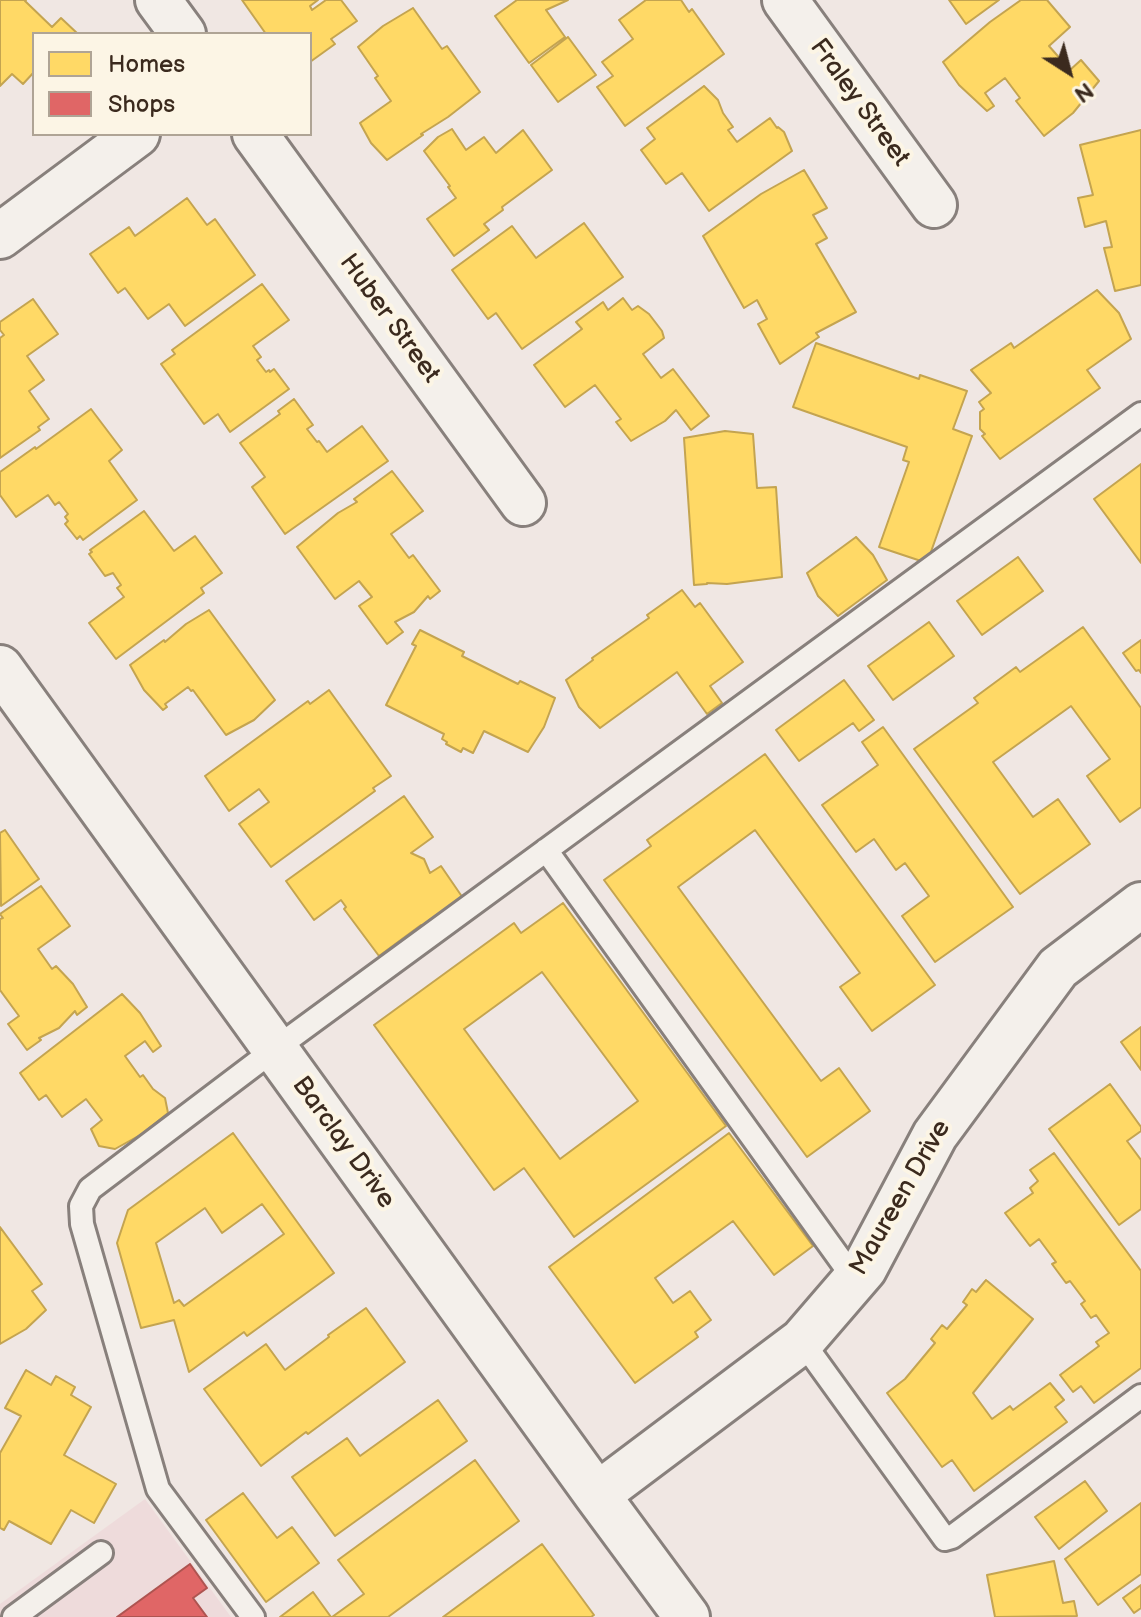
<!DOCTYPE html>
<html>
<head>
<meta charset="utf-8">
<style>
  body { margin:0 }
  #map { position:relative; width:1141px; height:1617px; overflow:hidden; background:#f0e7e3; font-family:"Balsamiq Sans",sans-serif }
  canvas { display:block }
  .legend { position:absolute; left:32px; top:32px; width:280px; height:104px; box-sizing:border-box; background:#fcf5e5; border:2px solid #afa495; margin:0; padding:10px 14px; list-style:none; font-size:24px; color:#3b2a1e }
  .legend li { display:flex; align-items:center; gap:16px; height:40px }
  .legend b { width:40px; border:2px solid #afa495 }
  .north { position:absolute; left:1029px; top:32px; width:80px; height:80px; -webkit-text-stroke:6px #fcf5e5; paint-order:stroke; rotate:144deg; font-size:22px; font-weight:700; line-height:32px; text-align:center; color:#3b2a1e }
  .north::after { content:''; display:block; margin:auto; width:28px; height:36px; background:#3b2a1e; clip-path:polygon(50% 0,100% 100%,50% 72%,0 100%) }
</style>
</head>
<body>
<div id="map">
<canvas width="1141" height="1617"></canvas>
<ul class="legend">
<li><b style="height:22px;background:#ffd966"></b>Homes</li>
<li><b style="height:22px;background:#e06666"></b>Shops</li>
</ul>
<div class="north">N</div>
</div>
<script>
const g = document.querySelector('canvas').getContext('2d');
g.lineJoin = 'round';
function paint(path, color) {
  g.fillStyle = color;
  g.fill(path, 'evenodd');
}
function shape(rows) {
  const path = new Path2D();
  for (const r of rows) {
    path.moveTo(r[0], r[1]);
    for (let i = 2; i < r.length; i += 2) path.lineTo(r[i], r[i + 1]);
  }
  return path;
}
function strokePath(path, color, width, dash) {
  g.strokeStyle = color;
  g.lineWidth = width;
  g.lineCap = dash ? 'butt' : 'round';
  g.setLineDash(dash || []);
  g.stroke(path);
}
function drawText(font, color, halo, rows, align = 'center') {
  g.font = font + ' "Balsamiq Sans",sans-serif';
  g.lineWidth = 8;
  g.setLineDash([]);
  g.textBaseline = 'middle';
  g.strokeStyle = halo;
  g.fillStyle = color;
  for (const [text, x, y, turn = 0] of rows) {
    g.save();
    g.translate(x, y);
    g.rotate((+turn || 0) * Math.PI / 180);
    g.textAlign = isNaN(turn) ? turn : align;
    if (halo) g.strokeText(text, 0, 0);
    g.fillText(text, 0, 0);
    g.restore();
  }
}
const built = shape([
  [145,1499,231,1617,0,1617,0,1604]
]);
const homes = shape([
  [0,0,26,0,25,1,52,27,61,18,78,34,34,34,34,72,23,84,12,74,0,86,0,0],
  [242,0,318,0,310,6,312,10,326,0,341,0,357,21,331,39,335,44,310,62,310,34,266,34,242,0],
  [517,0,568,0,546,10,565,37,529,63,495,16,517,0],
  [646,0,681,0,689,12,692,9,724,54,625,126,597,87,613,76,602,62,633,39,619,20,646,0],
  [949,0,999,0,966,24,949,0],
  [1021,0,1047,0,1070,27,1049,46,1070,70,1081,60,1099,81,1073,113,1044,136,1016,101,1020,98,1005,78,985,93,994,106,987,111,959,85,943,62,990,22,1021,0],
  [413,8,442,49,447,46,480,92,448,117,421,134,423,135,387,160,371,143,360,123,391,101,375,78,378,76,358,47,383,26,413,8],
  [568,37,596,75,558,102,531,65,568,37],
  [704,86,718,100,723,113,733,127,728,130,737,142,770,118,777,128,778,127,784,132,792,151,709,211,682,173,666,184,641,150,655,139,647,128,704,86],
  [452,129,466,150,484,137,496,153,523,130,552,170,502,207,503,210,484,224,489,230,454,256,427,219,456,198,448,187,450,186,424,151,438,137,452,129],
  [1141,130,1141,285,1115,291,1104,248,1112,247,1106,221,1085,227,1078,198,1093,195,1080,145,1141,130],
  [804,170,827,208,813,215,827,238,816,244,856,312,816,333,819,337,780,364,758,324,767,319,757,300,744,308,703,236,761,194,804,170],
  [187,198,207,225,215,219,255,275,185,326,169,304,148,319,125,288,118,293,90,254,129,227,135,236,187,198],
  [584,223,623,277,522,349,496,313,488,319,452,270,512,226,536,258,584,223],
  [262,284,289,320,253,346,261,357,257,360,266,372,269,370,270,372,274,369,289,389,230,432,218,414,204,424,161,364,175,354,172,350,262,284],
  [1097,290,1119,313,1131,339,1087,370,1100,388,1000,459,982,436,985,434,980,429,980,412,984,409,979,402,991,393,971,370,1011,343,1014,348,1097,290],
  [623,298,632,310,638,306,649,314,662,331,664,338,643,354,661,378,673,369,709,416,691,430,676,410,665,421,631,441,616,422,621,419,595,385,565,407,534,365,582,329,576,322,603,302,608,310,623,298],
  [33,299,58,334,27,356,44,380,29,391,49,419,38,427,40,430,0,458,0,338,4,335,0,330,0,322,33,299],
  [816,343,919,379,920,375,967,391,953,429,972,436,927,563,879,547,909,462,903,460,907,447,793,407,816,343],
  [294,399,313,425,307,429,317,442,319,441,327,452,362,426,388,461,285,534,252,487,265,477,240,443,280,414,278,411,294,399],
  [91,409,122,450,109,461,137,500,83,540,80,536,77,539,65,524,68,521,65,517,68,514,59,502,55,505,48,495,16,517,0,495,0,472,35,447,36,449,91,409],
  [725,431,753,434,757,488,776,487,782,577,727,584,707,583,707,584,694,585,684,438,725,431],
  [1141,464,1141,563,1094,499,1141,464],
  [392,471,423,511,391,534,409,558,413,555,440,591,430,599,428,596,414,612,395,622,403,632,387,644,359,606,372,597,359,581,335,599,297,547,338,513,357,502,354,499,392,471],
  [144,511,174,551,195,536,222,573,201,588,204,593,116,659,89,623,124,597,117,588,121,585,113,573,105,576,89,554,92,552,90,550,144,511],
  [856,537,873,555,887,580,838,616,818,596,807,573,856,537],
  [1018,557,1043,591,982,635,957,601,1018,557],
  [682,590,695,607,700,603,743,662,710,686,722,703,707,714,677,672,600,728,579,707,566,680,593,660,592,658,649,618,647,615,682,590],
  [209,610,275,700,254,720,226,735,193,690,191,691,188,687,165,704,167,707,163,710,144,690,130,665,164,640,165,642,186,624,209,610],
  [929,622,954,656,893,700,868,666,929,622],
  [1083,627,1141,708,1141,807,1120,822,1087,776,1110,759,1071,706,993,762,1033,817,1058,799,1090,844,1020,894,914,749,978,703,974,698,1016,667,1020,672,1083,627],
  [420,630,464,652,462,656,518,684,520,681,555,698,544,727,528,752,484,731,473,753,463,748,461,752,446,744,447,742,442,739,444,734,386,705,416,646,412,644,420,630],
  [1141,640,1141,673,1139,670,1136,671,1123,653,1141,640],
  [844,680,874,720,859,731,853,723,799,761,776,730,844,680],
  [329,690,391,776,373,788,375,791,271,867,239,824,269,802,259,789,229,811,205,776,308,701,310,704,329,690],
  [883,727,1013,907,935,962,902,916,929,896,905,863,896,870,874,839,856,852,822,805,878,765,862,742,883,727],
  [765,754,935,985,872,1031,840,987,860,973,755,830,678,887,821,1081,839,1068,870,1111,807,1157,604,880,651,846,647,840,765,754],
  [404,796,433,837,411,853,424,859,430,873,441,866,465,901,425,931,421,925,379,956,344,909,346,907,341,900,314,920,286,881,404,796],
  [5,830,39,879,1,906,0,833,5,830],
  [41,886,70,926,38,949,52,969,56,966,73,984,87,1007,77,1015,75,1011,59,1028,39,1038,41,1040,27,1050,8,1024,19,1016,0,990,0,919,3,918,0,914,41,886],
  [563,903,726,1126,574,1237,524,1168,494,1190,374,1025,514,923,521,933,563,903],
  [542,972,638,1101,560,1159,464,1029,542,972],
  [122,994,140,1013,161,1046,153,1052,145,1041,125,1056,140,1077,143,1075,153,1089,165,1098,168,1113,142,1134,115,1149,99,1146,91,1129,102,1120,86,1099,62,1117,46,1095,39,1100,20,1073,122,994],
  [1141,1027,1141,1070,1121,1042,1141,1027],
  [1110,1084,1141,1127,1141,1131,1127,1141,1141,1160,1141,1209,1119,1225,1049,1129,1110,1084],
  [233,1133,334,1273,247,1336,244,1332,189,1372,174,1320,141,1328,117,1243,128,1210,233,1133],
  [262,1204,284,1234,184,1306,179,1300,174,1303,156,1243,205,1208,222,1233,262,1204],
  [729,1133,813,1246,774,1275,733,1221,655,1278,673,1303,690,1291,711,1320,695,1332,698,1337,635,1383,549,1267,729,1133],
  [1054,1153,1141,1271,1141,1368,1094,1403,1081,1386,1073,1392,1060,1375,1099,1346,1096,1342,1109,1333,1096,1315,1091,1318,1081,1304,1085,1301,1070,1281,1066,1283,1052,1264,1056,1262,1039,1239,1030,1246,1005,1213,1033,1193,1030,1188,1038,1181,1030,1170,1054,1153],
  [0,1227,42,1284,32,1291,46,1310,26,1329,0,1344,0,1227],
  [986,1280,1033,1319,973,1393,992,1419,1010,1406,1013,1410,1050,1383,1064,1400,1055,1407,1067,1422,974,1491,952,1460,942,1467,887,1393,905,1379,935,1343,931,1339,942,1325,947,1329,967,1305,963,1302,972,1289,976,1292,986,1280],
  [366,1308,405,1362,308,1434,306,1432,261,1466,204,1389,266,1344,285,1370,329,1337,328,1335,366,1308],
  [26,1370,51,1385,56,1376,75,1387,71,1395,91,1407,64,1455,116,1484,94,1523,71,1510,51,1544,9,1521,4,1530,0,1528,0,1453,21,1416,5,1408,26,1370],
  [438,1400,467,1441,335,1536,292,1477,347,1438,360,1456,438,1400],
  [475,1460,519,1521,388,1617,332,1617,364,1594,338,1560,475,1460],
  [1085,1481,1107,1511,1059,1549,1035,1517,1085,1481],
  [243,1493,277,1538,292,1527,319,1563,266,1602,206,1520,243,1493],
  [1141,1503,1141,1574,1098,1605,1065,1559,1141,1503],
  [542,1544,594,1615,591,1617,443,1617,542,1544],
  [1054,1561,1063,1603,1074,1601,1077,1616,995,1617,987,1575,1054,1561],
  [1141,1585,1141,1608,1134,1613,1123,1598,1141,1585],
  [313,1592,331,1617,280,1617,313,1592]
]);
const shops = shape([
  [190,1564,207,1588,193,1598,207,1617,117,1617,190,1564]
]);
const service = shape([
  [546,850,855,1280],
  [802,1341,945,1539,952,1537,1141,1396],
  [14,1617,101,1553],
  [253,1617,158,1489,82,1224,81,1206,90,1189,275,1049,1141,414]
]);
const minor = shape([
  [158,0,183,34],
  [785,0,934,205],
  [255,134,523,503],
  [0,236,137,134],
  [0,668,597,1495,687,1617],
  [597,1495,802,1341,864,1269,935,1135,1058,968,1141,905]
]);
const streetNames = [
  ["Fraley Street",859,103,54],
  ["Huber Street",389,319,54],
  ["Barclay Drive",343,1143,54],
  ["Maureen Drive",901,1198,-60]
];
paint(built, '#eedbdb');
paint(homes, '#ffd966');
strokePath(homes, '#c4a450', 2);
paint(shops, '#e06666');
strokePath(shops, '#ae5450', 2);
strokePath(service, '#88807c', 28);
strokePath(minor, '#88807c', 50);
strokePath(service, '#f4f0eb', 22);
strokePath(minor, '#f4f0eb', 44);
drawText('26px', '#3b2a1e', '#fcf5e5', streetNames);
</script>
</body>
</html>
